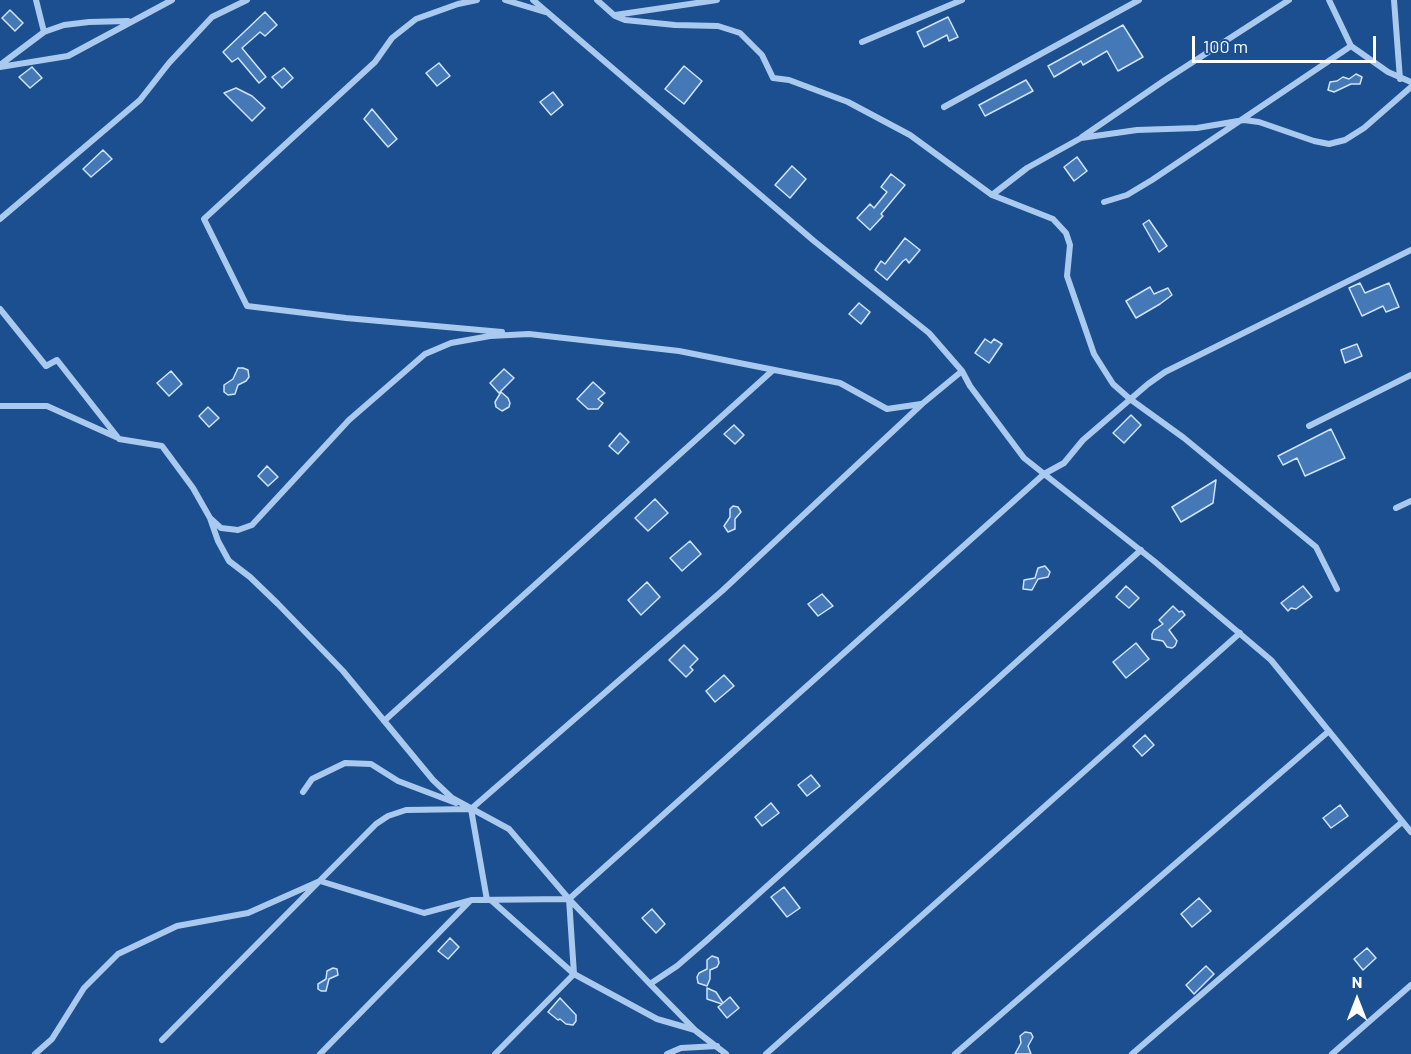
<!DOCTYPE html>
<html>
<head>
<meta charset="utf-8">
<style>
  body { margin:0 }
  #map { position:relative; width:1411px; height:1054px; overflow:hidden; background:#1b4f8f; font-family:Barlow,sans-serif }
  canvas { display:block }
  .north { position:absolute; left:1327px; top:970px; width:60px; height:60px; -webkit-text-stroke:4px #1b4f8f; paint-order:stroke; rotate:0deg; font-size:16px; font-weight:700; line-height:24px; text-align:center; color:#fff }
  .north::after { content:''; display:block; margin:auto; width:21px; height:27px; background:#fff; clip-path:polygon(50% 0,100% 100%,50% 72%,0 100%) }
  .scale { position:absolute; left:1192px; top:36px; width:184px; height:27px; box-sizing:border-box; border:3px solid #fff; border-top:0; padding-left:8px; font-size:18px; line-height:21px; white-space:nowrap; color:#fff; -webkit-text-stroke:4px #1b4f8f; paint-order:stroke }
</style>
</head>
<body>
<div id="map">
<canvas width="1411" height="1054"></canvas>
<div class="north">N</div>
<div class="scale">100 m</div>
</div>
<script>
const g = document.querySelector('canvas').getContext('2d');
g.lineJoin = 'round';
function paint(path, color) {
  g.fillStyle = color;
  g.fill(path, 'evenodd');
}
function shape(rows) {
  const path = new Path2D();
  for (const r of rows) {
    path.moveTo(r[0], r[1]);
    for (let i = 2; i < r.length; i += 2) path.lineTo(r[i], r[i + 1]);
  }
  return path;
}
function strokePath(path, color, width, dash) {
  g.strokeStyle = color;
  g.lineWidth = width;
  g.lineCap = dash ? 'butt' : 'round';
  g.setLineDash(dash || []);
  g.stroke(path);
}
const building = shape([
  [10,10,23,23,15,31,2,18,10,10],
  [265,12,277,25,265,36,260,32,242,48,266,77,259,83,238,58,232,62,223,52,265,12],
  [948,17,958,37,949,41,947,35,924,47,917,32,948,17],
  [1123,25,1143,57,1118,71,1107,51,1083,65,1081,61,1054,77,1048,66,1123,25],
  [439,63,450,76,437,86,426,73,439,63],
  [684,66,702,81,684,104,665,89,684,66],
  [32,67,42,78,30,88,19,77,32,67],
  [284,68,293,78,282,88,272,77,284,68],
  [1356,74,1362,77,1360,84,1351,84,1334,92,1328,90,1330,82,1337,81,1343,77,1349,79,1356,74],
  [1026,80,1033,91,985,116,979,105,1026,80],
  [236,88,252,96,265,108,252,121,224,93,236,88],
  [553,92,563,105,551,115,540,102,553,92],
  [372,109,397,139,388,147,364,119,372,109],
  [103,150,112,159,91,177,83,169,103,150],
  [1077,157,1087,171,1074,181,1064,167,1077,157],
  [792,166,806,179,790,198,775,185,792,166],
  [891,174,905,185,881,214,883,216,870,230,857,218,870,204,874,208,887,192,881,187,891,174],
  [1149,220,1167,246,1159,252,1143,224,1149,220],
  [905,238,920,250,909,263,906,259,903,261,887,280,875,270,881,261,885,264,905,238],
  [1360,283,1365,293,1389,283,1399,307,1386,312,1383,306,1362,316,1349,288,1360,283],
  [1150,287,1154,294,1168,288,1172,295,1160,304,1136,318,1126,301,1150,287],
  [859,303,870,312,861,324,849,314,859,303],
  [985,339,991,343,994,339,1002,344,989,363,975,353,985,339],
  [1357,344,1362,356,1345,363,1341,350,1357,344],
  [238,368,243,368,248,370,249,377,246,381,238,385,235,394,228,395,224,392,224,385,233,379,238,368],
  [504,369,514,378,499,393,490,383,504,369],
  [171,371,182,384,169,396,157,383,171,371],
  [593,382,605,393,598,399,603,403,598,409,588,409,577,399,593,382],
  [501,392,508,398,510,403,509,407,502,411,496,407,495,402,501,392],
  [208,407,219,418,209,427,199,416,208,407],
  [1131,415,1141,425,1124,443,1113,433,1131,415],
  [734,425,744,435,735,444,724,434,734,425],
  [1331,429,1345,458,1305,476,1297,458,1283,465,1278,456,1331,429],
  [620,433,629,442,618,454,609,446,620,433],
  [267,466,278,477,268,486,258,476,267,466],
  [1216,480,1213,503,1181,522,1172,507,1216,480],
  [655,499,668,513,648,531,635,518,655,499],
  [733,506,738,507,741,512,735,519,735,529,728,532,724,526,730,517,730,509,733,506],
  [690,541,701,554,682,571,670,558,690,541],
  [1045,566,1050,572,1048,577,1038,579,1032,590,1023,589,1024,580,1035,578,1038,568,1045,566],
  [647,582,660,597,641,615,628,600,647,582],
  [1126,586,1139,598,1129,608,1116,597,1126,586],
  [1303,586,1312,597,1296,609,1291,608,1288,611,1281,603,1303,586],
  [822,594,833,606,818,616,808,604,822,594],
  [1173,606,1179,612,1182,611,1185,615,1169,630,1177,641,1175,646,1172,648,1167,647,1163,641,1152,639,1152,634,1154,630,1163,624,1159,620,1173,606],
  [1136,643,1149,659,1126,678,1113,662,1136,643],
  [684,645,698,659,690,667,693,670,686,677,669,660,684,645],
  [724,675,734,686,715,702,706,691,724,675],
  [1145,735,1154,745,1142,756,1133,746,1145,735],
  [811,775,820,786,807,796,798,785,811,775],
  [771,803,779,813,762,826,755,817,771,803],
  [1340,805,1348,816,1331,828,1323,818,1340,805],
  [784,887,800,908,787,917,771,897,784,887],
  [1199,898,1211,911,1192,927,1181,914,1199,898],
  [652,909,665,924,656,933,642,918,652,909],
  [450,938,459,947,448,959,438,951,450,938],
  [1367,948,1376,958,1363,970,1354,959,1367,948],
  [712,956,718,958,719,963,717,967,710,970,710,979,707,986,698,983,697,977,699,973,707,969,707,960,712,956],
  [1206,966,1214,974,1194,994,1186,985,1206,966],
  [333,968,337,969,338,975,329,979,326,991,321,991,318,989,318,984,326,979,327,971,333,968],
  [707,988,716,992,723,1003,730,997,739,1008,727,1018,718,1007,722,1004,707,999,707,988],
  [560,998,576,1015,576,1021,573,1025,566,1024,560,1019,558,1020,548,1012,560,998],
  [1025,1032,1031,1033,1033,1037,1028,1046,1031,1054,1015,1054,1021,1043,1020,1036,1025,1032]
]);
const street = shape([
  [36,0,44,32],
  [477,0,458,4,416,19,392,38,375,62,204,219,247,306,346,318,502,332],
  [505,0,545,12],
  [533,0,814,241,929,333,962,371,970,386,1024,458,1154,561,1271,660,1411,832],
  [597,0,615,16,625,20,675,25,718,26,740,33,762,55,773,78,789,80,848,102,910,135,992,195,1053,219,1066,233,1070,245,1067,276,1094,354,1113,384,1130,399,1184,438,1316,547,1337,589],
  [1329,0,1351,46,1388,72,1411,82],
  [1394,0,1400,79],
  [615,15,717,0],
  [862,42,962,0],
  [0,65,44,32,64,25,89,22,128,21],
  [0,67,68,56,172,0],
  [944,107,1139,0],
  [1082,137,1165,80,1289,0],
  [992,195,1027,168,1081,138,1137,130,1197,128,1244,120,1259,122,1314,141,1329,144,1345,140,1364,128,1411,87],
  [1104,202,1127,195,1152,180,1351,46],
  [0,219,140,100,169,63,212,17,247,0],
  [0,309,46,366,57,360,119,439,162,446,193,488,210,518,218,541,229,561,250,577,278,604,343,671,433,780,452,798,509,829,569,899,650,984,696,1031,726,1054],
  [0,406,47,406,116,437],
  [1309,426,1411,375],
  [1396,508,1411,501],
  [210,518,221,528,238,530,252,525,349,420,425,354,451,343,490,336,529,334,679,351,840,383,887,409,921,404],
  [384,721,772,371],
  [303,792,312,779,345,763,371,764,398,781,456,803],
  [471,809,487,900],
  [489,900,492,901,574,974,657,1019,695,1030],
  [650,984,677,966,706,941,1141,550],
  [162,1040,376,824,388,816,406,810,471,809,722,591,922,404,962,371],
  [35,1054,52,1039,84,988,118,954,177,926,248,913,320,881,424,913,472,900,569,899,1044,474,1064,463,1083,440,1148,384,1165,372,1411,250],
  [320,1054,470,901],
  [495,1054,574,974,569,899],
  [667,1054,681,1048,717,1046],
  [766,1054,1240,633],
  [955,1054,1329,731],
  [1132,1054,1402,822],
  [1332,1054,1411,985]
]);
paint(building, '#4478b7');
strokePath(building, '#cfe3fa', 1.5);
strokePath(street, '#a9c9ee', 6);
</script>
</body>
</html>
